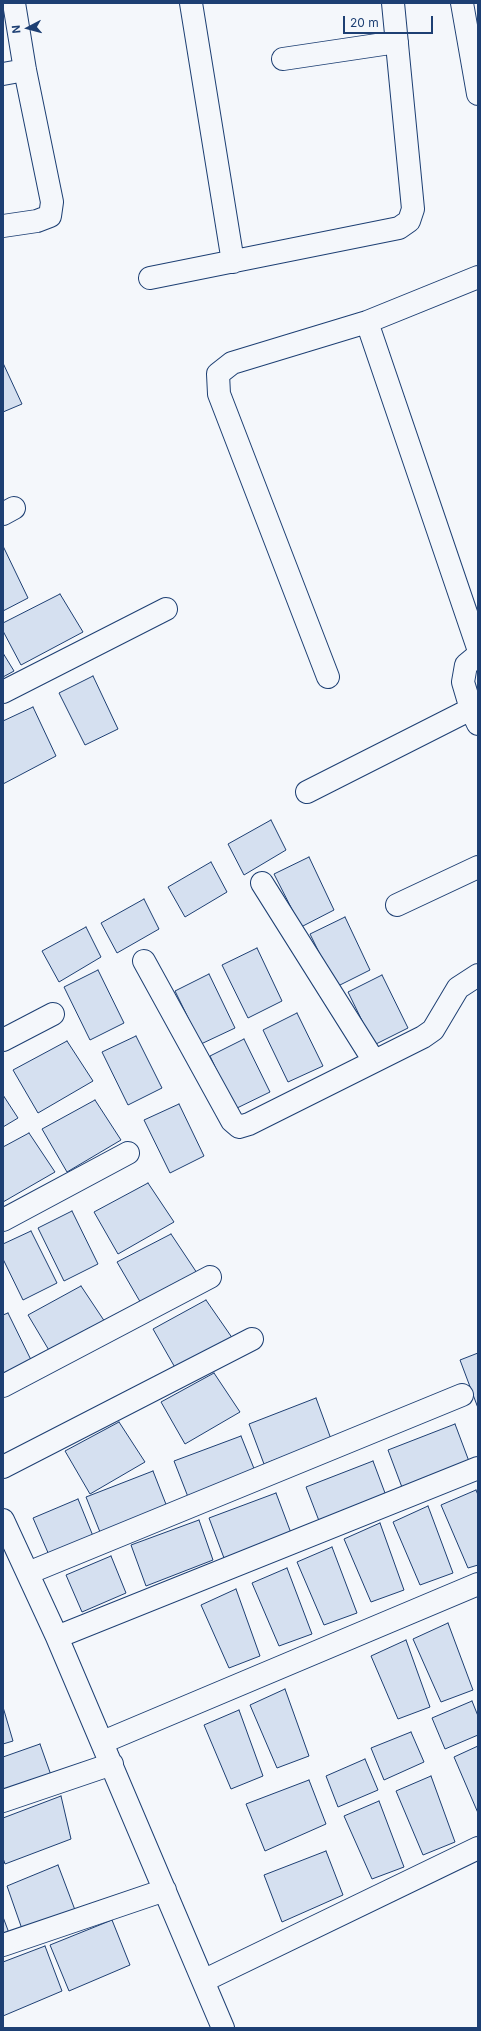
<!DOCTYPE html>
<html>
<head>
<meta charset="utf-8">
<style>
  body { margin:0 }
  #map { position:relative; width:481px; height:2031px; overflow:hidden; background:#f4f7fb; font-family:Inter,sans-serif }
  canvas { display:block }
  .frame { position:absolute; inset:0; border:4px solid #1d3f73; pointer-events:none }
  .north { position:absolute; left:8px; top:8px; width:40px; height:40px; -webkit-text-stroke:3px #f4f7fb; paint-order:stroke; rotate:264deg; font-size:11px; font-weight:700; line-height:16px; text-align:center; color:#1d3f73 }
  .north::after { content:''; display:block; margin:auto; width:14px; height:18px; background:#1d3f73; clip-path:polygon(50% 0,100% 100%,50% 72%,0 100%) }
  .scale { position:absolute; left:343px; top:16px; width:90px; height:18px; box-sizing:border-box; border:2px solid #1d3f73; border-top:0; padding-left:5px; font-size:12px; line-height:14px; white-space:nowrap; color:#1d3f73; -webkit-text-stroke:3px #f4f7fb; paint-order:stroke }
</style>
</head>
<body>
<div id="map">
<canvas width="481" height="2031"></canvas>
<div class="frame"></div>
<div class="north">N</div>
<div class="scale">20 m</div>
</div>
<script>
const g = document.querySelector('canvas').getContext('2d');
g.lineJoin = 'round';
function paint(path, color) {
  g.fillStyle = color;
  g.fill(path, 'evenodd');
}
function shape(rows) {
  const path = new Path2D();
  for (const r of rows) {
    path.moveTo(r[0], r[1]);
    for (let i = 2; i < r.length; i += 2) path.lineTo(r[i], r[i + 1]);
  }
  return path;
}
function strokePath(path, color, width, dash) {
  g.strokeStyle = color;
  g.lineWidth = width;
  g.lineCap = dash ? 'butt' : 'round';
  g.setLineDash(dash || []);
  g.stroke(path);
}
const building = shape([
  [3,363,22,404,3,412,3,363],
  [3,546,28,598,3,611,3,546],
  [60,594,83,632,21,665,3,631,3,623,60,594],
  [3,653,14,671,3,677,3,653],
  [93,676,118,729,85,745,59,693,93,676],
  [33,707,56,756,3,784,3,721,33,707],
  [271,820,286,850,244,875,228,844,271,820],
  [309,857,334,910,301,927,274,874,309,857],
  [211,862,227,892,185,917,168,887,211,862],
  [144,899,159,929,117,953,101,923,144,899],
  [345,917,370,970,336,987,310,934,345,917],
  [86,927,101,957,59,982,42,951,86,927],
  [257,948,282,1001,248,1018,222,965,257,948],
  [98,970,124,1023,90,1040,64,987,98,970],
  [209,974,235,1028,201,1044,175,991,209,974],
  [382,975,408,1028,374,1045,348,992,382,975],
  [297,1013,323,1066,288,1082,263,1030,297,1013],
  [136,1036,162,1088,128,1105,102,1052,136,1036],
  [244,1039,270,1092,235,1109,210,1056,244,1039],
  [67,1041,93,1081,38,1113,13,1070,67,1041],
  [3,1095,18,1118,3,1127,3,1095],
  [95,1100,121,1140,67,1172,42,1129,95,1100],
  [179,1104,204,1156,170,1173,144,1120,179,1104],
  [29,1133,55,1172,3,1202,3,1147,29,1133],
  [148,1183,174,1222,118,1254,94,1212,148,1183],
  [72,1211,98,1264,64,1281,38,1228,72,1211],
  [31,1231,57,1283,23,1300,3,1259,3,1244,31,1231],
  [171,1234,197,1273,142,1305,117,1262,171,1234],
  [81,1286,107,1325,53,1357,28,1315,81,1286],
  [206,1300,233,1339,177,1371,153,1329,206,1300],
  [8,1313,34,1366,3,1381,3,1315,8,1313],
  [478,1353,478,1408,460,1360,478,1353],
  [214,1373,240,1412,185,1444,161,1402,214,1373],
  [316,1398,331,1439,264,1464,249,1424,316,1398],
  [119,1422,145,1462,90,1494,65,1451,119,1422],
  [455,1424,470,1464,403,1490,388,1450,455,1424],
  [241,1436,257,1476,190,1502,174,1461,241,1436],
  [373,1461,388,1501,321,1526,306,1487,373,1461],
  [153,1471,169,1512,102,1537,86,1497,153,1471],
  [476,1490,478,1495,478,1565,468,1568,441,1505,476,1490],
  [276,1493,291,1533,224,1558,209,1518,276,1493],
  [78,1499,93,1536,49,1555,33,1518,78,1499],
  [428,1506,453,1573,420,1585,393,1522,428,1506],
  [199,1520,213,1560,146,1586,131,1545,199,1520],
  [380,1523,404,1590,371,1602,344,1539,380,1523],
  [332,1547,357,1613,324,1625,297,1562,332,1547],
  [111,1556,126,1593,82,1612,66,1575,111,1556],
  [287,1568,312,1634,279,1646,252,1583,287,1568],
  [236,1589,260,1656,229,1668,201,1605,236,1589],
  [448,1623,473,1690,441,1702,413,1639,448,1623],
  [406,1640,430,1707,398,1719,371,1656,406,1640],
  [285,1689,309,1756,277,1768,250,1705,285,1689],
  [472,1701,478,1716,478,1735,445,1749,432,1718,472,1701],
  [3,1707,13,1741,3,1744,3,1707],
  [239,1710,263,1776,231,1789,204,1725,239,1710],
  [411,1732,424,1762,384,1780,371,1748,411,1732],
  [40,1744,52,1778,3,1795,3,1757,40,1744],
  [478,1746,478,1813,454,1757,478,1746],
  [365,1759,378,1790,338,1807,326,1776,365,1759],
  [431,1776,455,1842,423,1855,396,1791,431,1776],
  [309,1780,326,1824,265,1851,246,1804,309,1780],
  [61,1796,71,1839,5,1864,3,1858,3,1818,61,1796],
  [379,1801,404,1867,372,1879,344,1816,379,1801],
  [326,1851,343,1895,282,1922,264,1875,326,1851],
  [58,1865,75,1910,22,1929,7,1886,58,1865],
  [3,1917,9,1933,3,1935,3,1917],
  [112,1920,130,1965,69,1991,50,1945,112,1920],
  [45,1946,62,1991,3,2016,3,1962,45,1946]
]);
const street = shape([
  [191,3,233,262],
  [462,3,478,94],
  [283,59,397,42],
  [3,74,25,70],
  [3,226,37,221,50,216,52,202,25,70,14,3],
  [150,278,399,228,409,221,413,209,393,3],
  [367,322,478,648],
  [3,514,14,508],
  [478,655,466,665,463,682,471,709,478,724],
  [328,677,219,394,218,374,232,363,367,322,478,277],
  [3,692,166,609],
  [307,792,471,709],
  [262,883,374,1061],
  [397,905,478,867],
  [144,961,232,1121,239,1127,249,1124,423,1037,433,1030,458,988,478,975],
  [3,1040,53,1014],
  [3,1220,128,1153],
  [3,1386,210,1277],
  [3,1467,252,1339],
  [3,1520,57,1637,223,2028],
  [28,1573,462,1395],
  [57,1637,478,1468],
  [103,1742,478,1584],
  [3,1801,112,1764],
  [3,1945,165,1890],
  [203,1981,478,1848]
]);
paint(building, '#d5e0f0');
strokePath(building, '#1d3f73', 1);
strokePath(street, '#1d3f73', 24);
strokePath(street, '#f4f7fb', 22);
</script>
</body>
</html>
